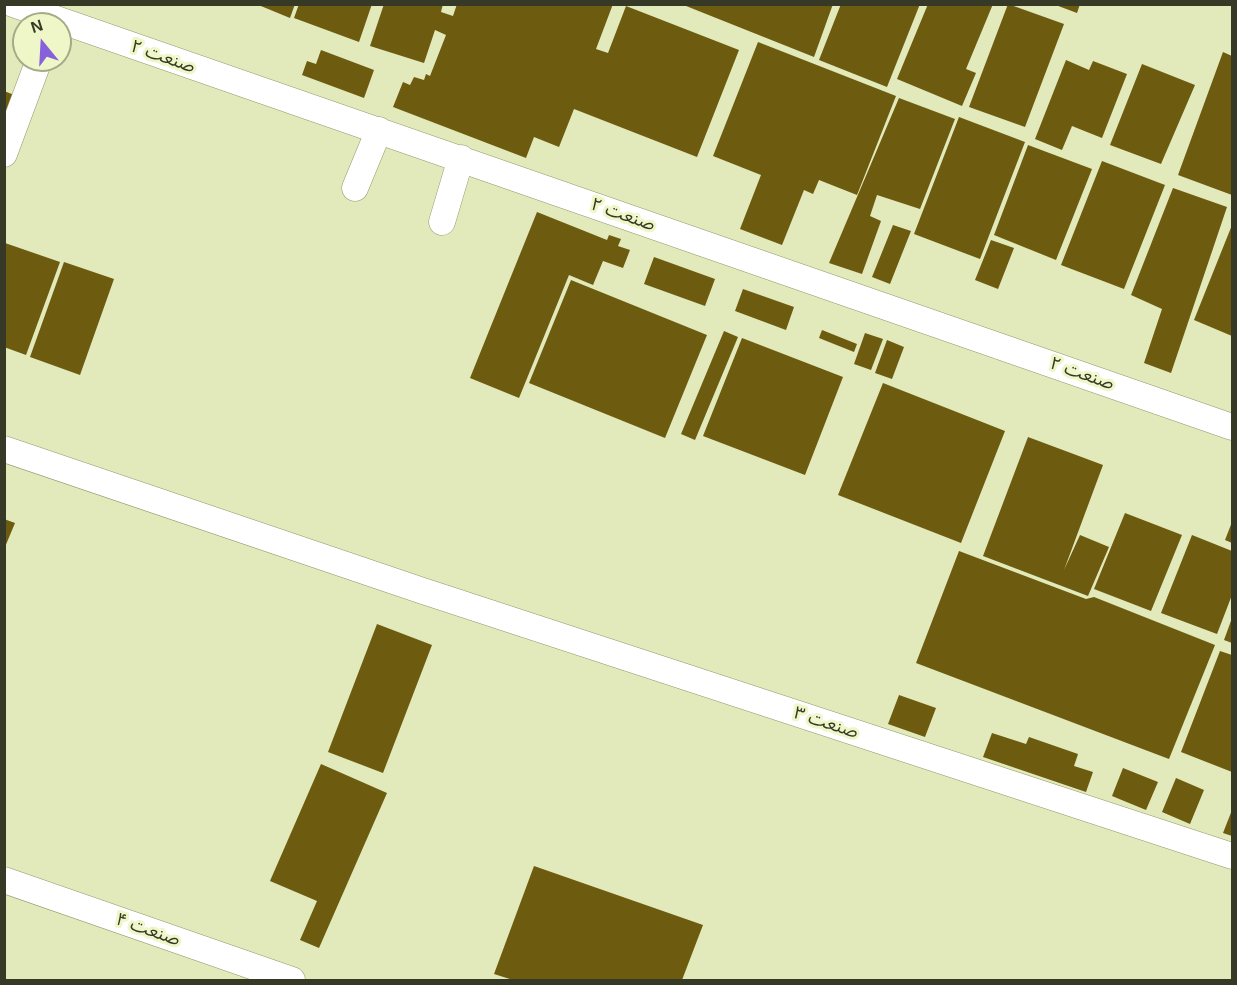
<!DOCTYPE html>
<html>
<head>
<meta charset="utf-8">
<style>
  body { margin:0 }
  #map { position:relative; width:1237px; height:985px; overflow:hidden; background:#e2e9ba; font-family:Helvetica,sans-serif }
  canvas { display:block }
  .frame { position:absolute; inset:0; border:6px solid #363926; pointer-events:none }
  .north { position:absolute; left:12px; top:12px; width:60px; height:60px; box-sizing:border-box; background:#eff6c7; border:2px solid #a5aa87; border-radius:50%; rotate:342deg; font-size:16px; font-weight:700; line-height:24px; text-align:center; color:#363926 }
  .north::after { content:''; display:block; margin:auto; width:21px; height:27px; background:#8760db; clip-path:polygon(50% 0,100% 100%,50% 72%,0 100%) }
</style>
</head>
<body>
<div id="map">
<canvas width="1237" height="985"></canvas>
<div class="frame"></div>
<div class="north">N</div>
</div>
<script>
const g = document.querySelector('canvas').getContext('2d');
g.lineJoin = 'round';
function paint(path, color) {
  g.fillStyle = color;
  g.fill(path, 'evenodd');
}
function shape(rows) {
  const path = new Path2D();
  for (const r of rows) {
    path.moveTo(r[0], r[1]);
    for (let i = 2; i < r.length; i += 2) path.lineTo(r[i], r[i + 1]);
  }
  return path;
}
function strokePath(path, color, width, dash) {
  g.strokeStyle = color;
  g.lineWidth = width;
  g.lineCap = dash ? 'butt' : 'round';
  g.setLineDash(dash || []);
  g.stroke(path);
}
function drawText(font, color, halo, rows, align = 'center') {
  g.font = font + ' Helvetica,"Noto Sans Arabic",sans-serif';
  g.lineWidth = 6;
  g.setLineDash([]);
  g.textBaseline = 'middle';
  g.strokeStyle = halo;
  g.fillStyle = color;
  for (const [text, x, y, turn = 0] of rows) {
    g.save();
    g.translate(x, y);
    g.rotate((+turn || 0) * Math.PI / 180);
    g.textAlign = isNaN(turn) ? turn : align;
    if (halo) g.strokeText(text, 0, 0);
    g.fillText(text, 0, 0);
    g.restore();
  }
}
const building = shape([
  [256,4,295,4,290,18],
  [299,4,372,4,359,42,294,18],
  [384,4,443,4,441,12,453,16,457,4,613,4,596,49,608,53,626,6,739,50,697,157,574,109,559,147,534,137,526,158,393,107,403,82,410,85,414,77,424,80,426,74,430,76,446,35,435,30,424,63,370,46],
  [681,4,833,4,814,57],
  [841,4,920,4,887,87,819,60],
  [928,4,993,4,966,69,976,73,962,106,897,79],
  [1008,4,1064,24,1025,127,969,107],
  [1053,4,1080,4,1077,13],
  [758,42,896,96,857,195,819,180,813,194,804,190,782,245,740,229,761,175,713,156],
  [321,50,374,70,364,98,302,75,307,61,316,64],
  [1223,52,1232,56,1232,195,1178,175],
  [1066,60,1089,70,1093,61,1127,74,1102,138,1072,126,1062,150,1035,139],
  [1142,64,1195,85,1161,164,1110,145],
  [4,91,17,96,4,126],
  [899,98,955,119,920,209,877,195,870,216,881,221,862,274,829,263],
  [959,117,1025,142,980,259,914,234],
  [1028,145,1092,169,1056,260,994,235],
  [1102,161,1165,185,1124,289,1061,265],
  [1173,188,1227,207,1171,373,1144,363,1162,309,1131,295],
  [537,212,607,240,609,235,621,239,618,246,630,250,623,268,603,261,593,285,569,275,519,398,470,378],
  [893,225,911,231,890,284,872,277],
  [1232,225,1232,336,1194,320],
  [991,240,1014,248,998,289,975,280],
  [5,243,60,262,26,355,4,347],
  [654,257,715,279,705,306,644,284],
  [64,262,114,279,80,375,30,357],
  [571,280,707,335,665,438,529,383],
  [743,289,794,307,786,330,735,311],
  [822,330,857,344,854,352,819,338],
  [724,331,738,337,695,440,681,434],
  [865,333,883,339,871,370,854,364],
  [742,338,843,377,805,475,703,436],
  [887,340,904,347,892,379,875,373],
  [883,383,1005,431,961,543,838,495],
  [1028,437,1103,465,1064,570,1080,535,1109,547,1088,596,983,556],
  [1125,513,1182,535,1151,611,1094,589],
  [4,519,15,523,5,547,4,547],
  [1232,522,1232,543,1225,540],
  [1192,535,1232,551,1232,595,1217,634,1161,613],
  [959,551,1086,599,1094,597,1215,645,1169,759,916,663],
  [1232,618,1232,643,1224,640],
  [377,624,432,645,383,773,328,752],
  [1220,651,1232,655,1232,772,1181,752],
  [899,695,936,708,925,737,888,724],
  [992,733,1026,744,1029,737,1078,754,1074,766,1093,772,1086,792,983,757],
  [321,764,387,793,319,948,300,940,317,901,270,881],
  [1123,768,1158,782,1146,810,1112,796],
  [1176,778,1204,790,1190,824,1162,812],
  [1232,810,1232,836,1223,833],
  [534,866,703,925,682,980,513,980,494,974]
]);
const minor = shape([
  [13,4,1232,427],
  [4,154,39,60],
  [355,188,379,130],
  [442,222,461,158],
  [4,449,420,590,1232,856],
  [4,880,292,980]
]);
const streetNames = [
  ["صنعت ۲",163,57,19],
  ["صنعت ۲",623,215,19],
  ["صنعت ۲",1082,374,19],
  ["صنعت ۳",826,723,18],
  ["صنعت ۴",148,930,19]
];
paint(building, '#6d5b0f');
strokePath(minor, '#93996d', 27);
strokePath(minor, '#fff', 26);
drawText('18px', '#363926', '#eff6c7', streetNames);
</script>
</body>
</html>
